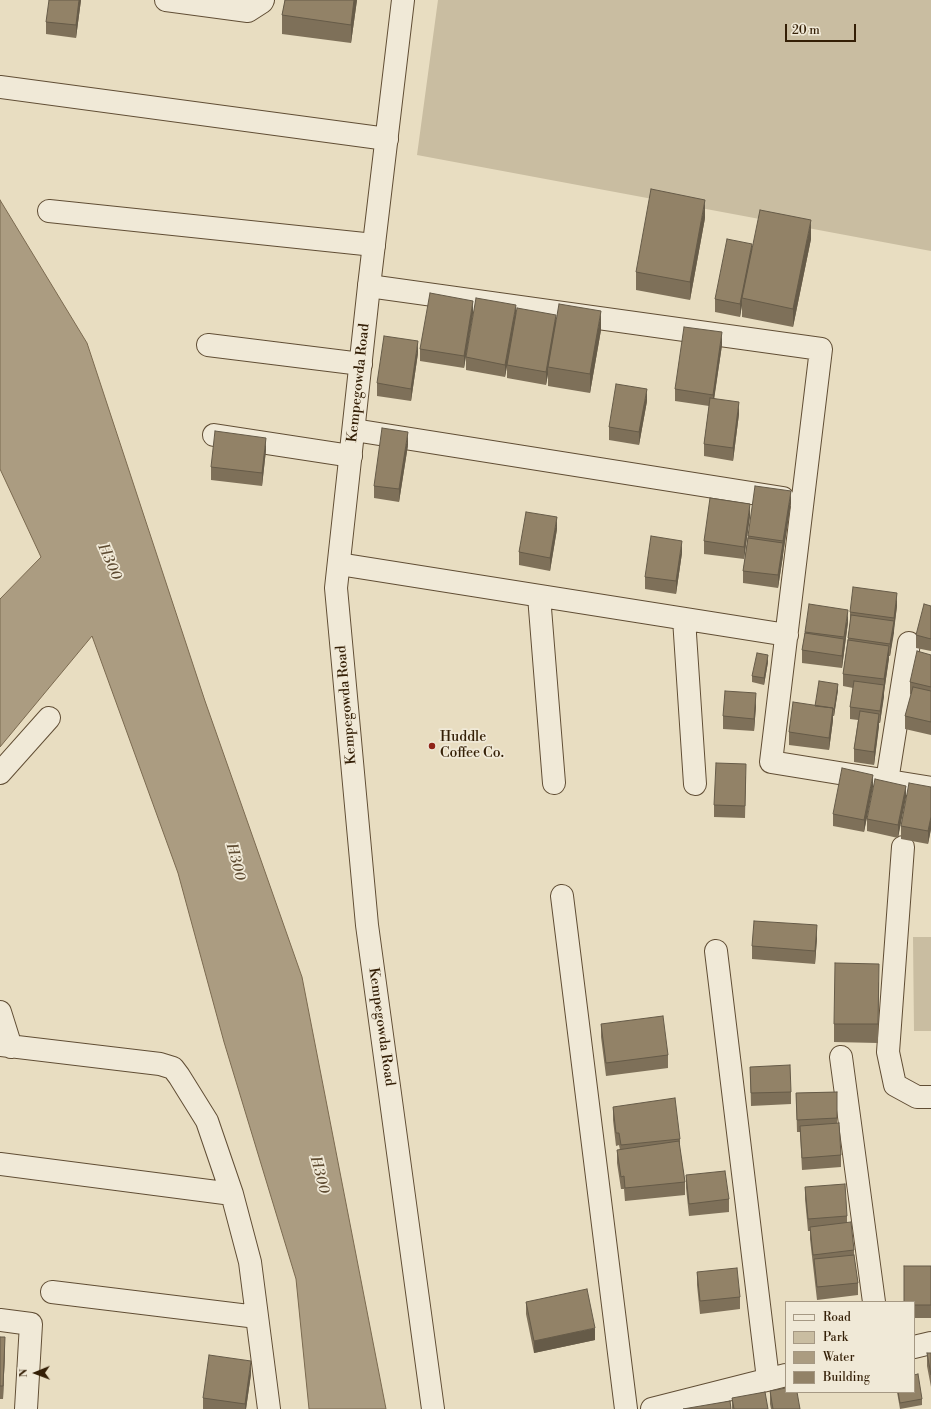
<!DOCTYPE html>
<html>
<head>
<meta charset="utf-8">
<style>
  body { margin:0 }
  #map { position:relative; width:931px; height:1409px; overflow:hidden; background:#e8ddc1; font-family:"Libre Bodoni",serif }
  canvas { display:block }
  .legend { position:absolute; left:785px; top:1301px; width:130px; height:92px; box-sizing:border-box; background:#f0e9d7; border:1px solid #a59883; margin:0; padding:5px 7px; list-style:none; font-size:12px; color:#341f06 }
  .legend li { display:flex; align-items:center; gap:8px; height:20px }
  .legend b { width:20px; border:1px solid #a59883 }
  .north { position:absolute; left:16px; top:1353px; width:40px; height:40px; -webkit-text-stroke:3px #f0e9d7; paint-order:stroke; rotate:269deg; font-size:11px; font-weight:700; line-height:16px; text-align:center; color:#341f06 }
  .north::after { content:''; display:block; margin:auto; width:14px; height:18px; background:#341f06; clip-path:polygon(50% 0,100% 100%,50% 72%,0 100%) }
  .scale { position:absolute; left:785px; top:24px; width:71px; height:18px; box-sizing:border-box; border:2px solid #341f06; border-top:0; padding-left:5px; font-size:12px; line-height:14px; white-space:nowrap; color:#341f06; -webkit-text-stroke:3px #f0e9d7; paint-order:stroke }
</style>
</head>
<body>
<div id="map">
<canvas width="931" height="1409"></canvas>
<ul class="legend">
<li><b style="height:5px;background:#f0e9d7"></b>Road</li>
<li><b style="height:11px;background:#c9bda1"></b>Park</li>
<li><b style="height:11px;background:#ab9c81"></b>Water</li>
<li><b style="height:11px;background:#928267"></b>Building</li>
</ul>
<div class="north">N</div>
<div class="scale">20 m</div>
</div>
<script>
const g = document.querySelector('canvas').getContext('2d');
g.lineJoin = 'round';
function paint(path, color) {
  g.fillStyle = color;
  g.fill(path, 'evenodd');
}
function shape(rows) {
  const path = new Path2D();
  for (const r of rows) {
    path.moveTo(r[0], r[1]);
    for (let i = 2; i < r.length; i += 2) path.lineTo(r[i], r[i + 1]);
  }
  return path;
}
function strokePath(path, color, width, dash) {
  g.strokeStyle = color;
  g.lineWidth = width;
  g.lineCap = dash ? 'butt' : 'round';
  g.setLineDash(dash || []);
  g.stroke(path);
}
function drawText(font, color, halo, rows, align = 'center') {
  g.font = font + ' "Libre Bodoni",serif';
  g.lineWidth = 3.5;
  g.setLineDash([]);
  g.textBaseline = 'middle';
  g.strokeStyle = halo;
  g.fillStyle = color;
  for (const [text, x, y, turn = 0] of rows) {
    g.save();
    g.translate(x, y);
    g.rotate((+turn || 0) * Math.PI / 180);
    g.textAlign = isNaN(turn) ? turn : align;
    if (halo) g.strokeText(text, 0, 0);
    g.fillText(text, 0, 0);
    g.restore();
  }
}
const green = shape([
  [438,0,931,0,931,251,417,155],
  [913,937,931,937,931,1031,914,1031]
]);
const water = shape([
  [0,200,87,343,205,701,302,977,386,1409,309,1409,296,1279,224,1042,178,873,92,636,0,747,0,599,41,557,0,469,0,200]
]);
const minor = shape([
  [166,0,248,11,262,2,263,0],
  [0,87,387,139],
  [49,211,374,245],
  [369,286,821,349,771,762,931,788],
  [208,345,361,364],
  [354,430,783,498],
  [214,435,351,456],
  [339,564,787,635],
  [539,596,554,783],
  [684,619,695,784],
  [0,773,49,718],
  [887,781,909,643],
  [903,847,888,1052,895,1085,917,1097,931,1097],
  [562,896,626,1409],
  [716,951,768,1379],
  [0,1012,11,1047],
  [0,1045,160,1064,173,1068,179,1076,207,1121,232,1194,250,1262,269,1409],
  [841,1057,874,1302],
  [0,1164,232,1194],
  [52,1292,257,1317],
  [0,1320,31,1324,26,1409],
  [914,1347,931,1343],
  [652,1409,786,1375]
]);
const tertiary = shape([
  [403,0,369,286,336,588,367,925,433,1409]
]);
const wall = shape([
  [81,0,76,38,46,34,46,22],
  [285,0,357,0,351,43,282,34,282,15],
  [705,218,690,300,636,290,636,272],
  [811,239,793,327,742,317,742,305,740,317,715,312,715,299,752,251],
  [473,314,464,368,420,361,420,349],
  [516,317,556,322,601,330,590,393,548,386,548,374,546,385,507,378,507,366,505,377,466,370,466,357],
  [722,345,714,398,739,414,733,461,704,456,704,444,709,406,675,401,675,389],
  [418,353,411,401,377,396,377,383],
  [647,401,639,445,609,440,609,427],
  [408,445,399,502,374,498,374,486],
  [266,450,262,486,211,480,211,467],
  [791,503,778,588,743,583,743,571,748,536],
  [750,516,744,559,704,554,704,541],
  [557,529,550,571,519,565,519,552],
  [682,553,676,594,645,589,645,577],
  [897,606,890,656,889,656,880,723,879,723,874,765,854,762,854,749,858,720,850,719,850,707,853,688,843,686,843,674,850,624,850,612],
  [931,606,931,651,916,648,916,635],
  [848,622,842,668,802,663,802,650,805,632],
  [931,655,931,735,905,729,905,716,911,695,910,694,910,682],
  [768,662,764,685,752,682,752,676],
  [838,690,834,716,833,716,833,720,829,750,789,745,789,732,815,706],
  [756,706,754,731,723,729,723,716],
  [746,776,745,818,714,817,714,805],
  [906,786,898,838,867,831,867,819],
  [873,787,864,832,833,826,833,814],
  [931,787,931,829,928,844,901,839,901,826],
  [817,938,815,964,752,959,752,946],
  [879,982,878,1043,834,1042,834,1024],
  [601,1024,668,1055,668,1068,606,1076,601,1037],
  [750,1067,791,1092,791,1104,751,1106],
  [837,1092,837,1123,841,1155,841,1167,802,1170,800,1132,797,1132,796,1093],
  [613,1107,680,1139,680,1149,685,1182,685,1195,625,1201,624,1189,621,1189,617,1163,617,1150,620,1150,619,1145,616,1146,613,1120],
  [686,1175,729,1199,729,1212,689,1216,686,1188],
  [805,1187,847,1216,847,1222,854,1250,854,1255,858,1283,858,1295,817,1300,810,1239,810,1231,808,1231,805,1199],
  [931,1266,931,1318,914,1318,914,1302],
  [697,1272,740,1297,740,1309,700,1314,697,1285],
  [526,1302,595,1340,534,1353,526,1314],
  [0,1337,5,1350,3,1399,0,1399],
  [927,1353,931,1353,931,1387,927,1366],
  [251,1374,246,1409,203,1409,203,1398],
  [770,1391,800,1409,771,1409,770,1404],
  [897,1392,914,1392,922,1399,922,1405,900,1409],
  [732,1398,768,1409,732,1409]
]);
const shadedWall = shape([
  [79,0,81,0,76,38,76,25],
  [354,0,357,0,351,43,351,25],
  [705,200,705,218,690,300,690,282],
  [811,220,811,239,793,327,793,309],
  [752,244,752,257,742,298,742,305,740,317,740,304],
  [473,301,473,314,464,368,464,356],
  [516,305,516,317,505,377,505,365],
  [601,311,601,330,590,393,590,374],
  [556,315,556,327,548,367,548,374,546,385,546,372],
  [722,332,722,345,713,407,713,395],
  [418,341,418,353,411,401,411,389],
  [647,389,647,401,639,445,639,432],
  [739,402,739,414,733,461,733,448],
  [408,432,408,445,399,502,399,489],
  [266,438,266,450,262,486,262,473],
  [791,491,791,503,783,554,783,541],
  [750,504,750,516,744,559,744,547],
  [557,517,557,529,550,571,550,558],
  [682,541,682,553,676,594,676,581],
  [783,543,783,556,778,588,778,575],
  [897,593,897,606,894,631,894,618],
  [848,610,848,622,842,668,842,656],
  [894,621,894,633,890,656,890,644],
  [889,646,889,659,884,692,884,679],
  [768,655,768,662,764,685,764,678],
  [838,684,838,690,834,716,834,710],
  [884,685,884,697,880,723,880,711],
  [756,693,756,706,754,731,754,719],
  [833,708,833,720,829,750,829,738],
  [879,714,879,727,874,765,874,752],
  [873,775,873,787,864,832,864,820],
  [906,786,906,798,898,838,898,825],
  [931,817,931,829,928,844,928,831],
  [817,925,817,938,815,964,815,951],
  [595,1328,595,1340,534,1353,534,1341],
  [5,1337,5,1350,3,1399,3,1386],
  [251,1361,251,1374,246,1409,245,1409,245,1404]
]);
const building = shape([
  [49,0,79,0,76,25,46,22,49,0],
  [285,0,354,0,351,25,282,15,285,0],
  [651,189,705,200,690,282,636,272,651,189],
  [760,210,811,220,793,309,742,298,760,210],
  [727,239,752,244,740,304,715,299,727,239],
  [430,293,473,301,464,356,420,349,430,293],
  [476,298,516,305,505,365,466,357,476,298],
  [559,304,601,311,590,374,548,367,559,304],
  [517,308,556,315,546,372,507,365,517,308],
  [684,327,722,332,713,395,675,389,684,327],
  [384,336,418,341,411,389,377,383,384,336],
  [616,384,647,389,639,432,609,427,616,384],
  [710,398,739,402,733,448,704,444,710,398],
  [382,428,408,432,399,489,374,486,382,428],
  [215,431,266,438,262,473,211,467,215,431],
  [755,486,791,491,783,541,748,536,755,486],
  [710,498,750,504,744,547,704,541,710,498],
  [526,512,557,517,550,558,519,552,526,512],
  [651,536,682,541,676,581,645,577,651,536],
  [748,538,783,543,778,575,743,571,748,538],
  [853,587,897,593,894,618,850,612,853,587],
  [809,604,848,610,844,637,805,632,809,604],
  [924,604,931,606,931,639,916,635,924,604],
  [851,615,894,621,890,644,848,638,851,615],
  [805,633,844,639,842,656,802,650,805,633],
  [848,640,889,646,884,679,843,674,848,640],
  [917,651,931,655,931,687,910,682,917,651],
  [757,653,768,655,764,678,752,676,757,653],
  [819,681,838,684,834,710,833,709,833,708,815,706,819,681],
  [854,681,884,685,880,711,850,707,854,681],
  [913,687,931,691,931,722,905,716,913,687],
  [725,691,756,693,754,719,723,716,725,691],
  [793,702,833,708,829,738,789,732,793,702],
  [860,711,879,714,874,752,854,749,860,711],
  [716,763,746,764,745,806,714,805,716,763],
  [842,768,873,775,864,820,833,814,842,768],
  [875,779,906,786,898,825,867,819,875,779],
  [909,783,931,787,931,817,928,831,901,826,909,783],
  [754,921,817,925,815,951,752,946,754,921],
  [835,963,879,964,878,1024,834,1024,835,963],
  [663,1016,668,1055,606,1063,601,1024,663,1016],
  [790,1065,791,1092,751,1093,750,1067,790,1065],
  [837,1092,837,1118,797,1120,796,1093,837,1092],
  [675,1098,680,1139,621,1145,619,1133,616,1133,613,1107,675,1098],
  [839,1123,841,1155,802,1158,800,1126,839,1123],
  [679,1141,685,1182,625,1188,624,1176,621,1177,617,1150,679,1141],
  [725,1171,729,1199,689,1204,686,1175,725,1171],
  [845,1184,847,1216,808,1219,805,1187,845,1184],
  [851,1222,854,1250,813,1255,810,1227,851,1222],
  [854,1255,858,1283,817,1287,814,1259,854,1255],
  [904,1266,931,1266,931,1305,914,1305,914,1302,904,1302,904,1266],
  [737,1268,740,1297,700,1301,697,1272,737,1268],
  [587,1289,595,1328,534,1341,526,1302,587,1289],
  [0,1337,5,1337,3,1386,0,1386,0,1337],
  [927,1353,931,1353,931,1375,927,1353],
  [209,1355,251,1361,245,1404,203,1398,209,1355],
  [918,1374,922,1399,900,1403,898,1392,914,1392,914,1375,918,1374],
  [786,1388,786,1392,797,1392,800,1409,773,1409,770,1391,786,1388],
  [765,1392,768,1409,734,1409,732,1398,765,1392],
  [730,1401,731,1409,683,1409,730,1401]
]);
const markers = [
  [432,746,4,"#8f2418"]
];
const streetNames = [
  ["Kempegowda Road",359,383,-84],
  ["Kempegowda Road",347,705,-95],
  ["Kempegowda Road",381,1027,82]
];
const poiNames = [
  ["Huddle",440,738],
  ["Coffee Co.",440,754]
];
const waterNames = [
  ["H300",109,562,66],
  ["H300",235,862,75],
  ["H300",319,1175,75]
];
paint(green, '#c9bda1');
paint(water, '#ab9c81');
strokePath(water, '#7b6a50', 1);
strokePath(minor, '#614e35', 24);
strokePath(tertiary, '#614e35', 24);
strokePath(minor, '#f0e9d7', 22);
strokePath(tertiary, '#f0e9d7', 22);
paint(wall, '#7e7059');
paint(shadedWall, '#665b48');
paint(building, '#928267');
strokePath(building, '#665b48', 1);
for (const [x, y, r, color] of markers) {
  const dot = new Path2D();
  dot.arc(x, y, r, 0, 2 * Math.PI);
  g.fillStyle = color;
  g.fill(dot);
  strokePath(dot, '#f0e9d7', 1.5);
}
drawText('14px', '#341f06', '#f0e9d7', streetNames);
drawText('14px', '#341f06', '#f0e9d7', poiNames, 'left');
drawText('italic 15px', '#5e4b31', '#f0e9d7', waterNames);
</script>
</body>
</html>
